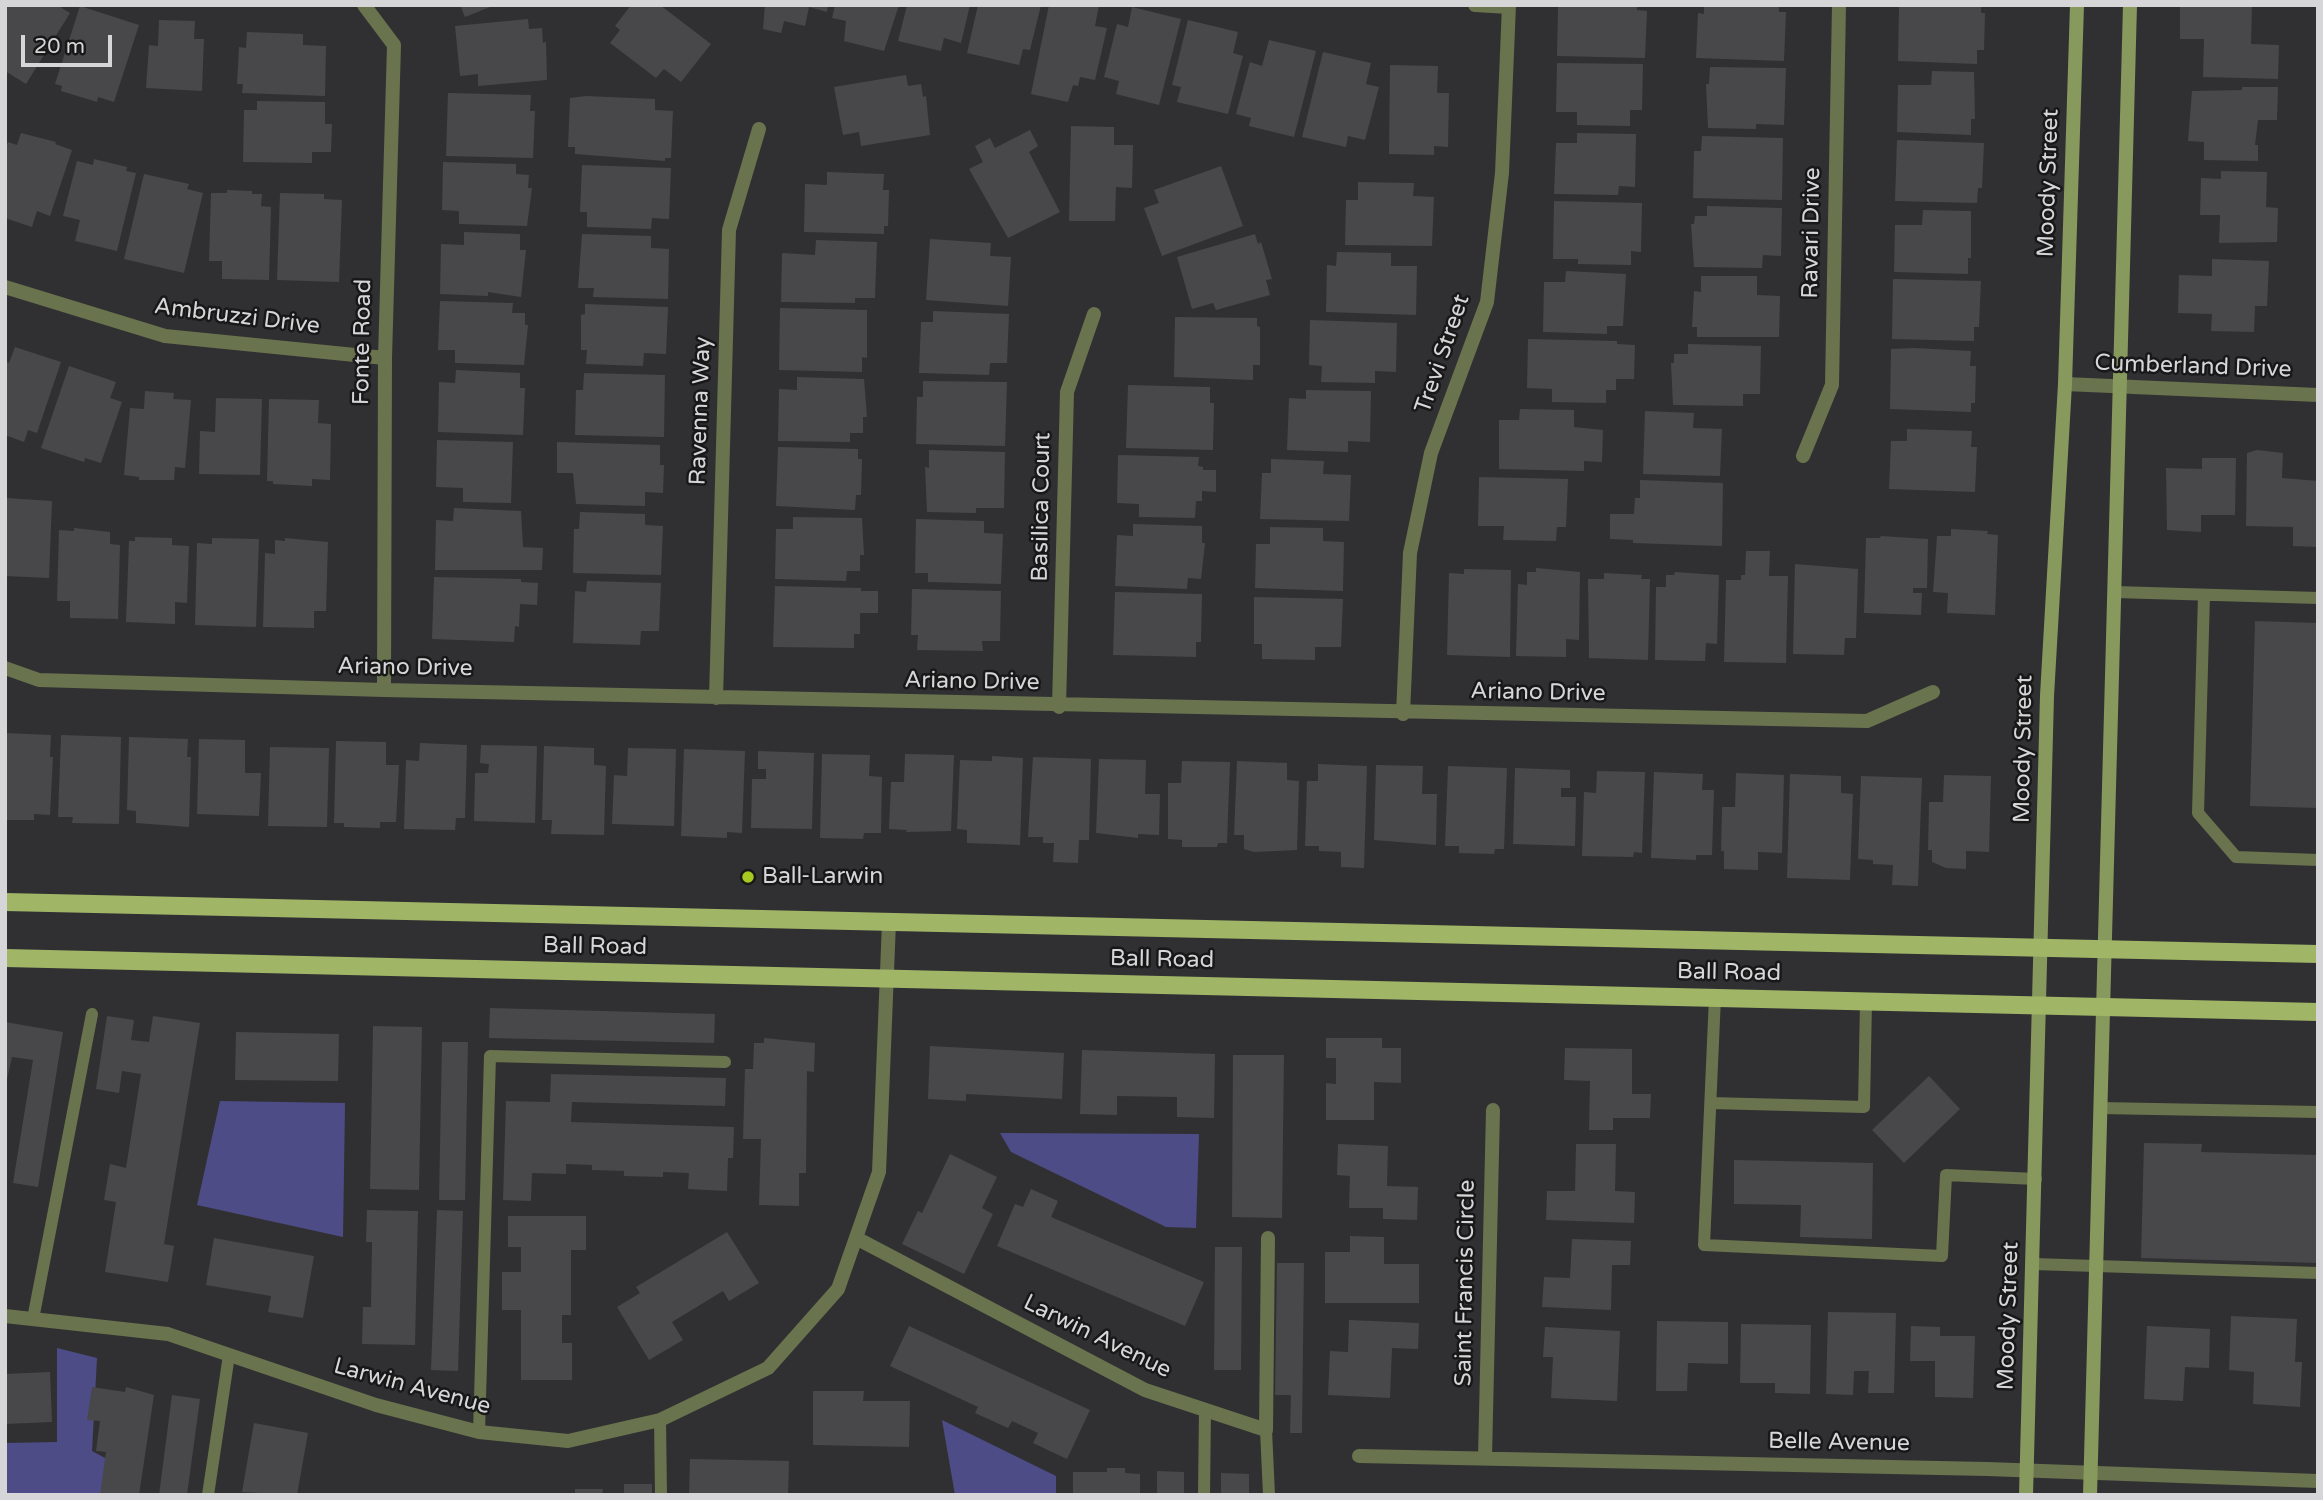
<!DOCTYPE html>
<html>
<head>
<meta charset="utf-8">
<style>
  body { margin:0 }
  #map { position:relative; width:2323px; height:1500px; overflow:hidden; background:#303032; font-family:"Varela Round",sans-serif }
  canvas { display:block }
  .frame { position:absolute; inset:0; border:7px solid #d6d6d8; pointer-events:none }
  .scale { position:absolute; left:21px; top:35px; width:91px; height:32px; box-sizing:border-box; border:4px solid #d6d6d8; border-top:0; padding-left:9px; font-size:21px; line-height:24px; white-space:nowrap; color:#d6d6d8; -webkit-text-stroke:5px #181819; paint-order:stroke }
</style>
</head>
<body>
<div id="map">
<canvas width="2323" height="1500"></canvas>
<div class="frame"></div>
<div class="scale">20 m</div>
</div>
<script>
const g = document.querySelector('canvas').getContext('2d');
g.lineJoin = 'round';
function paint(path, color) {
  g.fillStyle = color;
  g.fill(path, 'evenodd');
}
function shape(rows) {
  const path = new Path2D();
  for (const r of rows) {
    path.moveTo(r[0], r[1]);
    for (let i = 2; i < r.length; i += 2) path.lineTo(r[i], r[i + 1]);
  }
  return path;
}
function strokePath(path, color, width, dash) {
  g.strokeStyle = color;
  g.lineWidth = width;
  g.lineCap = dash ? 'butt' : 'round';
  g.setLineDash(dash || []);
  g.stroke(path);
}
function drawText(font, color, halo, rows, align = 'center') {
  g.font = font + ' "Varela Round",sans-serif';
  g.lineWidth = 5;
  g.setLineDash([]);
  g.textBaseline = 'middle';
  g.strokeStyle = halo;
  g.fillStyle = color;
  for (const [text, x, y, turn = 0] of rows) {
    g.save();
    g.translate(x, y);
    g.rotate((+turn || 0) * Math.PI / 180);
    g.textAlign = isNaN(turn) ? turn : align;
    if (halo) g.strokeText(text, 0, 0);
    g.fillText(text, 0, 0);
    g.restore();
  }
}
const green = shape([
  [220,1101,345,1103,343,1237,197,1205],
  [1000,1133,1199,1134,1196,1228,1166,1227,1011,1152],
  [57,1348,97,1358,92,1451,107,1459,101,1495,5,1495,5,1443,57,1442],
  [942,1420,1056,1476,1056,1495,955,1495]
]);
const building = shape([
  [5,5,57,5,70,13,26,84,5,71],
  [460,5,495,5,465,17],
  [631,5,660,5,711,44,681,82,664,69,656,78,610,43,620,30,615,26],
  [765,5,828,5,827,12,809,7,805,26,784,21,781,33,763,29],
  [835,5,899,5,884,51,844,41,846,21,832,18],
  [907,5,970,5,961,43,944,38,941,51,898,41],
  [978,5,1041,5,1030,50,1023,49,1019,65,967,53],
  [1049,5,1099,5,1095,26,1107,28,1095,80,1080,77,1078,86,1073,85,1068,102,1031,94],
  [1584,5,1637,5,1637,10,1647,11,1645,58,1557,56,1558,7],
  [1704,5,1779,5,1779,12,1786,12,1784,61,1696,58,1698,13,1704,14],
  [1899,5,1981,5,1981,13,1985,13,1984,50,1977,50,1977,64,1898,61],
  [2180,5,2252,5,2251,44,2279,45,2278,79,2203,77,2204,39,2180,39],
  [80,6,139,25,114,102,98,97,97,102,61,91,62,86,55,84],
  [1132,7,1181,19,1159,105,1116,94,1119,81,1104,77,1117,24,1128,27],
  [528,19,529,29,542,28,543,43,546,42,547,80,478,86,478,74,460,76,455,26],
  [159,20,195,21,194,39,204,39,202,91,146,88,149,45,158,46],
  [1188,20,1238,32,1233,53,1243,56,1228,114,1177,102,1181,87,1172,85],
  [247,32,303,34,303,45,326,46,325,96,242,93,243,84,237,84,239,47,246,48],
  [1269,40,1316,51,1294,137,1249,126,1251,118,1236,114,1250,62,1262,66],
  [1323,52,1371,63,1366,84,1379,87,1365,140,1348,136,1346,147,1302,137],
  [1557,63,1643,64,1642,110,1630,110,1630,126,1577,125,1577,112,1556,112],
  [1390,65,1438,66,1437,93,1449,93,1448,147,1434,146,1434,155,1389,154],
  [1710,67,1786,68,1784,125,1756,124,1756,129,1708,128,1706,84,1709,84],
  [1932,71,1974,72,1975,119,1971,119,1971,135,1897,132,1898,85,1931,85],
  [906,75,908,86,921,84,923,97,926,96,930,135,861,146,859,132,843,135,834,87],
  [2242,87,2278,87,2277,120,2258,120,2255,145,2258,145,2258,161,2204,160,2204,142,2188,141,2192,91,2242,90],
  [448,93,531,95,530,111,535,111,533,158,446,156],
  [586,96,655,99,655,110,673,111,671,158,665,158,665,161,575,154,575,147,568,147,570,98],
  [257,101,325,102,325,124,332,124,331,152,312,152,312,163,243,162,244,110,257,110],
  [1071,126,1114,127,1114,145,1133,145,1132,188,1116,187,1115,221,1069,221],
  [1030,130,1038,146,1029,152,1060,212,1008,238,969,169,983,162,975,146,990,138,995,148],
  [21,133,56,142,55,144,72,150,50,216,37,211,32,227,5,218,5,150,8,142,17,145],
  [1577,133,1636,134,1635,187,1619,186,1618,195,1554,194,1556,143,1577,143],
  [1702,136,1783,138,1782,200,1693,198,1694,151,1701,151],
  [1897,140,1984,143,1982,188,1978,188,1977,203,1895,201],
  [94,159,127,167,126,171,136,173,117,251,75,241,80,220,63,216,77,161,93,165],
  [443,162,516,164,516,174,529,175,528,188,532,188,527,226,459,224,459,211,442,210],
  [582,165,671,168,669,219,652,218,651,229,587,227,587,212,580,212],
  [1221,166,1243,226,1162,256,1144,208,1159,203,1154,190],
  [2221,171,2267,172,2266,207,2278,208,2277,242,2219,243,2220,215,2200,215,2201,178,2221,179],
  [827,172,884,174,883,190,889,190,888,226,884,226,884,234,804,232,805,184,827,185],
  [144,174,189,184,187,189,203,193,184,273,124,259],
  [1358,182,1414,183,1413,196,1434,197,1432,246,1345,245,1346,200,1358,200],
  [227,190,252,191,252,194,262,194,261,206,271,207,269,280,222,279,222,261,209,261,211,193,227,193],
  [280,193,324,194,324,199,342,200,339,282,277,280],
  [1554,201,1642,203,1641,252,1631,251,1631,265,1578,264,1578,259,1553,259],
  [1707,206,1782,208,1781,256,1763,255,1762,268,1694,267,1691,224,1694,224,1695,216,1707,216],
  [1923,210,1971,211,1971,258,1968,258,1968,274,1894,272,1895,225,1922,225],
  [464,232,520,234,520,250,526,250,521,297,488,292,488,296,440,294,441,244,464,245],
  [582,234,651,236,651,248,669,249,668,299,593,297,594,288,578,288],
  [1255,234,1258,244,1261,242,1272,279,1266,280,1270,295,1216,310,1213,303,1192,309,1177,257],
  [930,239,991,243,990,256,1011,257,1008,306,926,300],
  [816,240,877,242,875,298,855,298,855,303,781,302,782,253,815,255],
  [1337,252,1391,253,1391,266,1417,266,1416,315,1326,312,1327,265,1336,266],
  [2212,259,2269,261,2267,306,2255,306,2254,332,2211,331,2212,314,2178,313,2179,275,2212,276],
  [1566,271,1626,274,1623,326,1607,326,1607,334,1543,332,1544,282,1565,282],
  [1701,276,1757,276,1757,295,1780,296,1779,337,1697,337,1697,327,1692,327,1694,291,1701,292],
  [1893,279,1981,281,1979,327,1974,327,1974,341,1892,339],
  [440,301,513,303,512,313,525,313,525,325,528,325,524,365,455,363,455,350,438,350],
  [585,304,668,307,666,354,644,353,643,366,586,364,587,350,581,350,581,315,585,314],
  [780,308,867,310,867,358,862,357,862,372,779,370],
  [933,311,1009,314,1007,363,990,363,989,375,919,373,921,322,933,322],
  [1175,317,1257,318,1257,326,1260,327,1260,365,1253,365,1253,380,1174,377],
  [1310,320,1397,323,1396,372,1375,371,1375,383,1321,382,1322,366,1309,365],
  [1528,339,1617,341,1617,344,1635,345,1634,379,1616,379,1616,390,1606,390,1606,403,1552,402,1552,389,1527,388],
  [1688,344,1761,346,1760,394,1743,394,1743,406,1673,405,1671,363,1674,363,1674,354,1688,354],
  [15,347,61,362,37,433,28,430,24,442,5,435,5,362,9,363],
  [1914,348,1971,351,1970,366,1976,366,1975,403,1971,403,1971,412,1890,409,1891,349],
  [69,366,116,382,110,398,122,402,101,463,85,458,84,462,41,448],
  [456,370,520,373,520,388,525,388,523,435,438,432,439,382,455,383],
  [584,373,665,375,664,437,575,435,576,390,583,390],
  [797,377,864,379,867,417,863,417,863,433,850,433,850,442,778,441,779,389,797,390],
  [923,381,1007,382,1005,446,916,444,917,397,923,397],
  [1128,385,1210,387,1210,403,1214,403,1213,450,1126,448],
  [1306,390,1371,391,1370,442,1348,441,1348,452,1287,450,1289,398,1306,399],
  [145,391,174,393,173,399,191,400,185,468,175,467,174,480,139,480,139,477,124,475,130,408,144,409],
  [216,398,262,399,260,475,199,474,200,431,215,432],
  [269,399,319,400,318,423,331,424,330,480,312,479,312,486,273,484,273,481,267,481],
  [1520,409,1574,410,1574,427,1603,430,1602,462,1584,461,1584,471,1499,469,1499,420,1519,420],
  [1645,411,1694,413,1693,428,1722,429,1720,476,1643,474],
  [1907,429,1972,431,1971,447,1977,447,1975,492,1889,489,1891,441,1907,441],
  [437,440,513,442,511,503,463,502,463,488,436,487],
  [557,442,660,445,660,465,664,465,663,493,645,492,645,506,576,504,573,473,557,473],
  [778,447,858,449,858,459,862,459,861,495,856,495,855,510,776,506],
  [929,450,1005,452,1004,508,976,508,976,513,927,512,925,467,929,468],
  [2257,450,2283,453,2282,478,2318,481,2318,547,2293,546,2293,527,2246,526,2247,453],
  [1118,455,1199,457,1198,466,1203,467,1203,470,1216,470,1216,492,1202,491,1202,501,1196,501,1195,518,1139,517,1139,504,1117,503],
  [2202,458,2236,458,2235,515,2201,515,2201,532,2167,530,2166,468,2202,469],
  [1271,459,1324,461,1323,474,1351,475,1349,521,1260,519,1262,473,1271,473],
  [1479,477,1568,479,1566,527,1557,527,1556,541,1503,540,1504,526,1478,526],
  [1640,480,1723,483,1722,546,1633,543,1633,540,1610,539,1610,514,1634,514,1635,498,1640,498],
  [7,498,52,501,49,578,5,576],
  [454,508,521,511,523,547,543,548,542,570,435,570,436,520,453,521],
  [580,512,645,514,645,525,663,526,661,575,573,573,574,529,579,529],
  [793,517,862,518,864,555,860,555,860,571,847,571,846,581,775,579,776,529,793,529],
  [916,519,984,521,984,533,1003,534,1001,584,928,582,928,573,915,573],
  [1133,524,1202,526,1202,543,1205,543,1201,579,1188,578,1187,589,1115,586,1117,535,1133,536],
  [1270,527,1323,528,1323,541,1344,542,1343,591,1255,588,1256,544,1270,544],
  [74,528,110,532,110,544,120,545,118,619,70,618,70,601,57,601,59,530,74,531],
  [1951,529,1988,531,1987,534,1998,535,1995,615,1947,613,1948,593,1933,592,1937,536,1951,536],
  [1881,536,1928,539,1927,588,1913,588,1913,593,1922,593,1921,615,1864,613,1866,538,1880,538],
  [135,537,172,538,172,545,189,546,187,603,175,602,175,624,126,622,129,541,135,541],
  [212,538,259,539,256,627,195,625,197,543,212,544],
  [285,538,328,542,326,611,314,611,314,628,263,627,265,553,275,554,275,540,285,541],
  [1746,551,1770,551,1769,576,1788,576,1786,663,1724,662,1726,580,1741,580,1741,575,1745,575],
  [1795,564,1858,569,1856,638,1845,638,1844,655,1793,654],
  [1536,568,1580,572,1579,640,1566,639,1566,657,1516,656,1518,584,1527,585,1527,572,1536,572],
  [1464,569,1511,570,1510,657,1447,655,1449,573,1464,574],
  [1675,572,1719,575,1717,644,1706,643,1705,661,1655,660,1656,587,1666,587,1666,575,1674,575],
  [1604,573,1642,575,1641,579,1650,579,1648,660,1589,658,1588,579,1604,579],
  [434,577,521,579,521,582,538,583,537,605,520,604,519,627,515,626,514,642,432,639],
  [587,581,661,583,659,631,641,631,640,645,573,643,575,591,586,592],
  [775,586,861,588,861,591,878,591,878,613,860,613,860,634,854,634,854,648,773,647],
  [912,589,1001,591,1000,641,982,641,983,651,917,650,918,635,911,635],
  [1115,592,1202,594,1201,642,1196,642,1196,657,1113,655],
  [1254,597,1343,599,1341,647,1315,647,1315,660,1262,659,1262,644,1254,644],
  [2255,621,2318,623,2318,808,2250,806],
  [5,733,51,735,50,757,53,757,50,815,34,814,34,820,5,820],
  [61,735,121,737,119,824,72,823,73,817,58,817],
  [129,737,188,739,187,757,191,757,189,827,136,823,136,811,127,810],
  [199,739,245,740,245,773,261,773,259,816,197,814],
  [336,741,386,742,386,765,399,765,396,822,380,822,380,828,344,827,344,823,334,823],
  [420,743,467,745,465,818,456,818,455,830,404,829,406,760,419,761],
  [481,745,537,746,535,823,474,821,475,773,488,773,489,764,480,763],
  [544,746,594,748,594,765,606,766,604,835,551,834,552,820,542,820],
  [270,747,329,748,327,827,268,826],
  [628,748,676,749,674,826,612,824,614,775,627,776],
  [684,749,745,751,742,833,727,832,727,838,681,836],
  [758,751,814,753,812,829,751,828,752,779,766,779,766,769,758,769],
  [822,754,870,755,869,776,882,777,881,833,864,833,863,839,820,838],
  [905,754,954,755,951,831,906,832,907,830,889,829,891,782,904,782],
  [992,756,1023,758,1020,845,967,843,967,830,957,829,960,760,992,761],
  [1033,757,1091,759,1089,840,1079,840,1078,863,1053,862,1054,843,1043,843,1043,837,1028,837],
  [1099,759,1146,760,1145,794,1160,794,1159,835,1138,834,1138,838,1096,833],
  [1182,761,1230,762,1227,843,1218,843,1217,847,1182,847,1182,840,1168,839,1168,783,1181,783],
  [1237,761,1287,763,1287,780,1299,781,1297,850,1254,852,1244,849,1244,835,1234,835],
  [1318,764,1367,766,1364,868,1341,867,1341,852,1319,851,1319,846,1305,846,1307,781,1318,781],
  [1376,765,1423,766,1422,794,1437,794,1436,845,1374,840],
  [1448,766,1507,768,1504,849,1495,849,1494,854,1459,853,1459,846,1445,846],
  [1515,768,1570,770,1570,788,1561,788,1561,797,1576,797,1575,846,1513,844],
  [1597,771,1645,772,1642,853,1634,852,1633,857,1582,856,1584,792,1596,793],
  [1654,772,1703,774,1702,790,1714,790,1712,855,1696,855,1696,860,1651,858],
  [1736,773,1784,775,1782,853,1758,852,1758,870,1724,869,1724,851,1721,851,1722,807,1735,807],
  [1790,774,1841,776,1841,793,1853,794,1850,880,1787,878],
  [1944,775,1991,776,1989,852,1966,851,1966,869,1946,868,1932,862,1932,850,1928,850,1929,802,1943,802],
  [1861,776,1922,778,1918,886,1892,885,1893,865,1873,864,1873,860,1858,859],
  [490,1008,715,1014,714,1043,489,1038],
  [107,1016,134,1020,131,1040,149,1042,153,1016,200,1023,164,1244,174,1246,168,1282,105,1272,116,1202,104,1200,110,1164,126,1168,141,1074,122,1071,119,1093,96,1089],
  [5,1022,63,1032,38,1187,13,1183,33,1060,12,1057,5,1088],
  [373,1026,422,1027,419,1190,370,1189],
  [236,1032,339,1034,338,1081,235,1080],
  [764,1038,815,1043,814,1072,807,1071,806,1173,799,1173,799,1206,759,1205,761,1139,743,1139,745,1069,753,1069,754,1043,764,1043],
  [1326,1038,1382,1038,1382,1048,1401,1048,1401,1083,1374,1082,1374,1120,1326,1120,1326,1083,1336,1084,1336,1058,1326,1058],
  [442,1042,468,1042,465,1200,439,1200],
  [930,1046,1064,1053,1062,1099,966,1094,966,1101,928,1099],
  [1565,1048,1632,1049,1632,1094,1651,1094,1650,1118,1613,1118,1613,1130,1589,1130,1590,1081,1564,1080],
  [1082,1050,1215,1054,1214,1118,1177,1117,1177,1097,1117,1096,1117,1115,1080,1114],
  [1233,1055,1284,1055,1282,1218,1232,1217],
  [551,1074,726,1078,725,1106,572,1102,571,1122,734,1127,733,1158,728,1158,727,1191,688,1189,689,1173,663,1172,663,1177,624,1176,624,1171,592,1170,592,1165,566,1164,566,1174,532,1173,531,1201,503,1200,506,1101,550,1102],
  [1929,1076,1960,1109,1904,1163,1872,1130],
  [2144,1143,2202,1144,2201,1152,2318,1155,2318,1263,2141,1258],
  [1338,1144,1388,1146,1387,1186,1418,1187,1417,1220,1383,1219,1383,1208,1349,1208,1350,1176,1337,1175],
  [1576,1144,1616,1144,1615,1191,1635,1192,1634,1223,1546,1220,1547,1191,1575,1191],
  [950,1154,997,1177,982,1208,993,1214,964,1274,902,1244,918,1211,922,1213],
  [1734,1160,1873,1163,1872,1239,1800,1237,1801,1205,1734,1204],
  [1031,1189,1058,1201,1051,1217,1204,1282,1185,1326,997,1246,1015,1204,1023,1207],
  [367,1210,418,1211,415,1345,362,1344,363,1307,371,1307,372,1242,366,1242],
  [437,1210,463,1211,458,1371,431,1370],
  [508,1216,586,1216,586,1250,571,1250,571,1315,562,1315,562,1343,572,1343,572,1380,521,1380,521,1310,502,1310,502,1272,521,1272,521,1247,508,1247],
  [727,1232,759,1283,729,1301,723,1291,672,1322,683,1340,649,1360,617,1307,640,1293,636,1287],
  [1350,1236,1384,1237,1384,1264,1419,1264,1419,1303,1325,1303,1325,1252,1350,1252],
  [214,1238,314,1256,303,1318,268,1312,271,1296,206,1285],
  [1572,1239,1631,1241,1630,1265,1612,1265,1611,1310,1542,1307,1544,1277,1570,1278],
  [1215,1247,1242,1247,1241,1370,1214,1370],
  [1277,1263,1304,1263,1302,1433,1290,1433,1291,1395,1275,1395],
  [1828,1312,1896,1313,1894,1393,1868,1393,1869,1371,1854,1371,1853,1395,1826,1394],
  [2231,1316,2297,1319,2295,1362,2302,1362,2300,1407,2253,1404,2254,1372,2229,1370],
  [1349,1320,1419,1323,1418,1349,1392,1348,1390,1398,1328,1395,1330,1351,1348,1352],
  [1657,1321,1728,1322,1728,1364,1688,1363,1687,1391,1656,1391],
  [1741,1324,1811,1325,1810,1394,1775,1393,1775,1383,1740,1383],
  [909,1326,1090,1410,1067,1459,1033,1443,1038,1433,1012,1421,1008,1428,975,1413,978,1407,890,1366],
  [1911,1326,1940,1327,1940,1336,1975,1336,1973,1398,1935,1397,1935,1361,1910,1361],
  [2147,1326,2210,1329,2209,1368,2185,1367,2183,1401,2144,1399],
  [1545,1327,1620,1331,1617,1401,1551,1398,1553,1357,1543,1357],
  [50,1372,52,1422,5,1424,5,1374],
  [92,1387,125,1392,126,1387,154,1395,139,1495,100,1495,106,1452,96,1451,100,1421,87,1420],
  [813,1391,864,1391,863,1401,910,1401,909,1447,813,1445],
  [172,1395,200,1399,187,1495,159,1495],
  [254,1423,308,1433,297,1495,242,1492],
  [690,1459,789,1461,788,1495,689,1495],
  [1107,1468,1125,1468,1125,1473,1140,1474,1140,1495,1073,1495,1073,1472,1107,1472],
  [1157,1471,1184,1472,1184,1495,1157,1495],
  [1221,1473,1249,1474,1249,1495,1221,1495],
  [624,1484,652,1484,652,1495,624,1495],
  [575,1489,603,1489,602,1495,575,1495]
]);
const service = shape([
  [2115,592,2318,598],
  [2204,595,2198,813,2236,857,2318,860],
  [1715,997,1704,1245,1942,1256,1946,1175,2036,1179],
  [1711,1103,1864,1107,1866,1001],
  [2100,1108,2318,1112],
  [2033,1264,2318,1273],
  [33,1319,92,1014],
  [660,1420,661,1495],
  [1266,1430,1269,1495],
  [479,1432,490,1056,725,1062],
  [208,1495,229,1355],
  [1204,1495,1205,1409]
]);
const minor = shape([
  [364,5,394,45,385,358,384,690],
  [1475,5,1509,7],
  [5,287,165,336,385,358],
  [2065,384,2318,395],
  [1803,456,1832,385,1839,5],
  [5,668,39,680,384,690,1867,721,1933,692],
  [716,698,729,230,759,129],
  [1059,707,1067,392,1094,314],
  [1403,714,1410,553,1431,453,1487,302,1502,173,1509,5],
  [856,1238,1145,1390,1266,1430,1268,1238],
  [5,1316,168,1334,376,1405,479,1432,568,1441,660,1420,768,1368,838,1289,879,1172,889,922],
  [1359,1456,1987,1469,2318,1481],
  [1485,1457,1493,1110]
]);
const secondary = shape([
  [2026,1495,2047,696,2065,384,2077,5],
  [2090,1495,2130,5]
]);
const primary = shape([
  [5,902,2318,954],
  [5,958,2318,1012]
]);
const markers = [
  [748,877,7,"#a7c81f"]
];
const streetNames = [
  ["Moody Street",2049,183,-88],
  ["Ravari Drive",1812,233,-89],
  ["Ambruzzi Drive",237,317,7],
  ["Fonte Road",363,342,-89],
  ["Trevi Street",1443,354,-71],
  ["Cumberland Drive",2193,367,2],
  ["Ravenna Way",701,411,-88],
  ["Basilica Court",1042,507,-89],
  ["Ariano Drive",405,668,1],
  ["Ariano Drive",972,682,1],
  ["Ariano Drive",1538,693,1],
  ["Moody Street",2024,749,-89],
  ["Ball Road",595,947,1],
  ["Ball Road",1162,960,1],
  ["Ball Road",1729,973,1],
  ["Saint Francis Circle",1466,1283,-89],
  ["Moody Street",2009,1316,-88],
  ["Larwin Avenue",1097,1337,26],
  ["Larwin Avenue",412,1387,15],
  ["Belle Avenue",1839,1443,1]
];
const poiNames = [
  ["Ball-Larwin",762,877]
];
paint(green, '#4e4c87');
paint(building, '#48484a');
strokePath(service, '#69734e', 12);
strokePath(minor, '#69734e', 14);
strokePath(secondary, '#88995d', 14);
strokePath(primary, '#a1b567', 18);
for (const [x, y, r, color] of markers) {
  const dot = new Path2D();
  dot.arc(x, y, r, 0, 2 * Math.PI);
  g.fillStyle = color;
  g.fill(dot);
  strokePath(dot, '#181819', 2.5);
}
drawText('23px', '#d6d6d8', '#181819', streetNames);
drawText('23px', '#d6d6d8', '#181819', poiNames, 'left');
</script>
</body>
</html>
